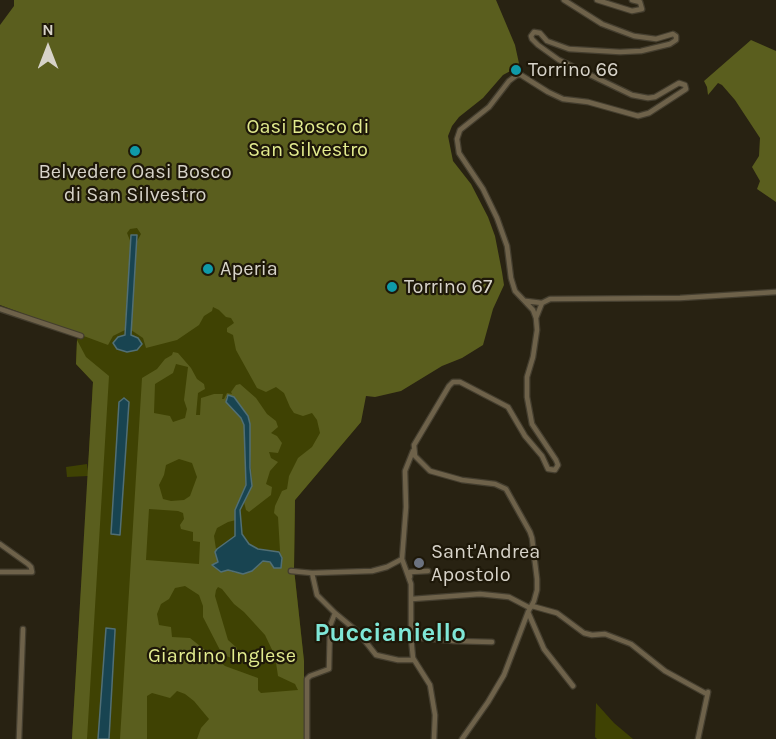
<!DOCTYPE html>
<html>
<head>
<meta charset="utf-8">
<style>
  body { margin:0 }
  #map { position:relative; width:776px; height:739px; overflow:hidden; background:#282212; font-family:Karla,sans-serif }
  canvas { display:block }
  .north { position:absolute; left:18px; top:18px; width:60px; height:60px; -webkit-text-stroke:4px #1e1809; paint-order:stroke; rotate:0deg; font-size:16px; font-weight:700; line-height:24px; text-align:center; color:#d7d3c9 }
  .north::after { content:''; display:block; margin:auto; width:21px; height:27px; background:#d7d3c9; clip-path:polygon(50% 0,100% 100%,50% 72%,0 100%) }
</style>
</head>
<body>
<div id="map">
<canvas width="776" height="739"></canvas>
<div class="north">N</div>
</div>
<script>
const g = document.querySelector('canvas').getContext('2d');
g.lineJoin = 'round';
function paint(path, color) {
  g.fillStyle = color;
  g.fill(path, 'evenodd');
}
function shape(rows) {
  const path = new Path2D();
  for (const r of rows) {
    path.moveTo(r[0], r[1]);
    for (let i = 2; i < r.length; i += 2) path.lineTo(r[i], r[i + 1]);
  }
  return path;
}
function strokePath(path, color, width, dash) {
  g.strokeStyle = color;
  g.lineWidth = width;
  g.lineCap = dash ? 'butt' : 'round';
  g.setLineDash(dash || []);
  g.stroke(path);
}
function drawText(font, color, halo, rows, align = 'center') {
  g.font = font + ' Karla,sans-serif';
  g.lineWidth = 4.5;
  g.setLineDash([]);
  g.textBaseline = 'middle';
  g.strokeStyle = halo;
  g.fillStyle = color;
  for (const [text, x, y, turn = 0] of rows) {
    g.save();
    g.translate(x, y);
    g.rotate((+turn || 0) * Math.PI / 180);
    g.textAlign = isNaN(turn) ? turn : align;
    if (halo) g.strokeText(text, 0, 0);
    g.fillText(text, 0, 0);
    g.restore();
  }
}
const green = shape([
  [112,220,158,223,184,263,361,422,295,500,294,569,304,661,304,739,72,739,88,476,67,477,66,467,87,464,88,471,93,382,76,364,77,340],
  [596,703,614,723,633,739,597,739,595,737]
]);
const forest = shape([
  [14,0,496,0,515,45,520,68,514,69,503,75,483,98,459,117,452,126,448,136,453,161,471,184,488,217,495,236,502,272,504,285,493,309,483,345,462,358,442,366,401,391,375,397,366,396,361,422,295,500,294,569,304,661,304,739,197,739,201,728,209,719,194,701,185,694,177,691,170,698,152,693,147,696,147,739,120,739,142,378,157,369,165,359,172,355,173,352,178,353,191,368,197,379,204,384,205,389,198,393,196,415,200,415,201,398,214,394,223,394,222,399,224,399,227,393,232,394,231,392,236,385,240,384,256,398,267,414,276,421,278,427,271,433,277,436,282,443,278,453,269,452,271,458,278,462,270,471,266,484,272,487,271,495,249,512,246,510,244,502,252,486,248,416,233,396,226,397,226,400,241,418,244,425,246,485,235,510,236,520,228,522,217,528,214,536,218,562,212,565,236,573,252,571,258,564,266,561,281,568,278,517,274,513,275,506,282,491,287,489,289,476,298,458,312,447,320,433,317,420,312,413,303,416,294,413,290,407,284,393,276,387,266,392,257,388,236,350,233,335,227,332,227,328,234,323,231,318,226,317,219,310,213,307,212,311,204,316,199,325,177,340,146,348,143,338,131,330,136,243,141,234,137,228,130,229,127,233,131,243,125,330,113,336,108,345,0,305,0,25,14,6],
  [176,364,188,367,184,400,187,409,185,418,173,422,170,416,154,413,155,384,173,373],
  [179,459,192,463,197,477,190,496,184,500,171,501,163,499,159,485,164,475,166,465],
  [149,509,178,511,183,513,184,519,180,525,181,529,193,532,193,541,200,542,199,564,146,560],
  [185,586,199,595,203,606,203,617,222,654,231,658,236,656,237,648,228,640,215,596,216,590,218,587,222,589,234,604,244,612,265,635,275,656,278,676,295,684,298,690,261,693,258,690,258,678,225,666,190,638,172,637,171,627,159,625,157,614,161,604,169,599,175,588],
  [751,40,776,51,776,202,757,189,760,181,752,167,759,156,760,138,735,100,722,85,718,83,708,95,707,87,704,81],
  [77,340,86,357,109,376,87,739,72,739,93,382,76,364]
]);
const water = shape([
  [131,235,137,235,131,335,138,338,142,344,137,350,127,352,117,349,113,343,118,337,125,335,131,235],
  [228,395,234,397,248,416,250,424,250,468,252,486,240,510,242,534,249,544,258,549,279,552,282,558,281,568,274,568,270,562,263,561,252,571,243,574,228,570,221,572,212,565,218,562,215,552,217,549,235,536,235,510,246,485,244,425,241,418,226,402,228,395],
  [124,398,129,402,120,535,111,534,119,402,124,398],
  [106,628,115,629,115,631,109,739,98,739,106,628]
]);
const minor = shape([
  [597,0,632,11,642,9,640,2,632,0],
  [526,301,542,303],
  [0,309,81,336],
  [536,318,542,303,550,299,680,298,776,292],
  [413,451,405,471,406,507,402,559,411,584,411,637,413,658,430,685,435,715,434,739],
  [0,544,28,564,31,567,32,572,0,572],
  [291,571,312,573],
  [410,577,410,572,428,571],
  [412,599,480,594,509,597,530,608],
  [532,606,557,613,584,633,592,635,605,634,631,644,665,671,705,693],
  [528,612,544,649,573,686],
  [335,613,358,632,376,655,398,660,414,660],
  [411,637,454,641,492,642],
  [19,739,23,629],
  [307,739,307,679,310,676,329,669,330,626,335,613,317,595,312,573,372,571,387,567,402,559],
  [462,739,488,702,504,675,528,612,534,601,537,590,537,579,532,538,530,532,506,489,495,484,462,480,430,471,415,456,414,445,449,386,453,382,460,382,508,407,525,436,542,456,548,469,555,470,558,465,556,460,532,424,527,397,527,377,533,357,537,330,536,318,533,310,515,291,511,278,507,246,497,218,483,189,459,153,457,139,460,130,489,107,509,81,517,75,521,75,548,92,563,99,588,102,638,116,649,113,686,89,685,85,679,83,655,97,648,98,632,95,559,60,538,45,532,39,531,36,534,32,540,33,547,41,569,49,620,52,641,51,670,44,676,40,676,36,673,34,656,39,634,36,602,24,564,0],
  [698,739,708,692]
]);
const markers = [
  [516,70,6,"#0f9aa8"],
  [135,151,6,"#0f9aa8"],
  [208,269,6,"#0f9aa8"],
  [392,287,6,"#0f9aa8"],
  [419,563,6,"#6b7280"]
];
const poiNames = [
  ["Torrino 66",528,70],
  ["Belvedere Oasi Bosco",135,172,"center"],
  ["di San Silvestro",135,195,"center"],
  ["Aperia",220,269],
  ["Torrino 67",404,287],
  ["Sant'Andrea",431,552],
  ["Apostolo",431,575]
];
const parkNames = [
  ["Oasi Bosco di",308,127],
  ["San Silvestro",308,150],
  ["Giardino Inglese",222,656]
];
const districtNames = [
  ["Puccianiello",390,634]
];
paint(green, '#3f4203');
paint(forest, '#5a5e1e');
paint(water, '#184451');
strokePath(water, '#516f75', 1.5);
strokePath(minor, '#443e2f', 7);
strokePath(minor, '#6e624a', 4.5);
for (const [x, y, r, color] of markers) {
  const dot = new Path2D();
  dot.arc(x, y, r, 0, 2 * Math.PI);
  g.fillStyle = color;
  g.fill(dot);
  strokePath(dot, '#1e1809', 2);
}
drawText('20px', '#d7d3c9', '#1e1809', poiNames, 'left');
drawText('20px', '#e2eb8e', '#1e1809', parkNames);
drawText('bold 26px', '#7fe7d7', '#1e1809', districtNames);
</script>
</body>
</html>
